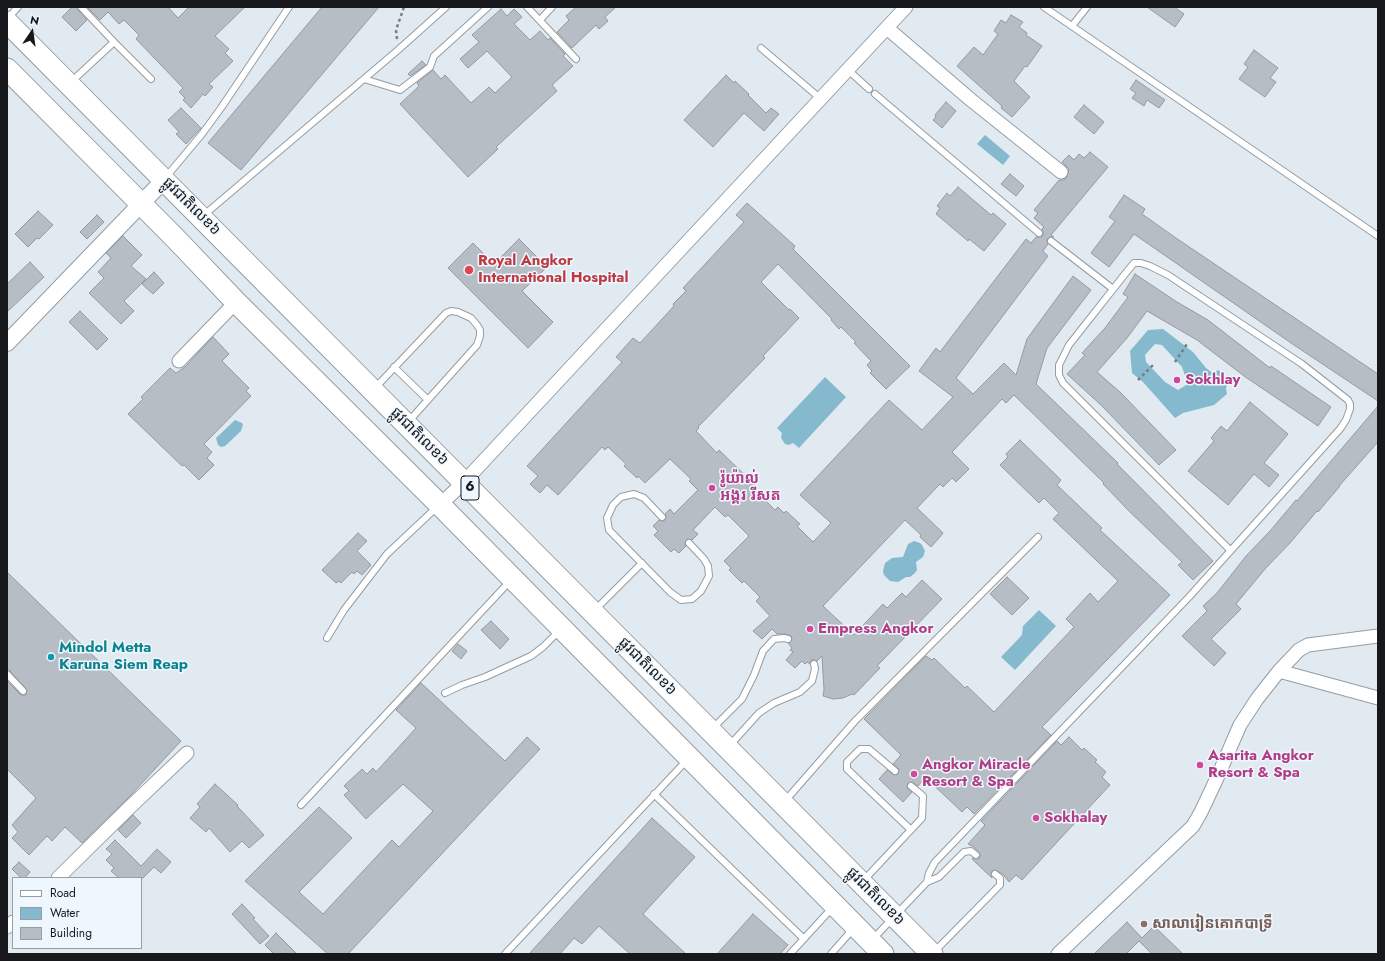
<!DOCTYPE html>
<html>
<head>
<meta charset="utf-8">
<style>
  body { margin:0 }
  #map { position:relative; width:1385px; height:961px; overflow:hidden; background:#e2eaf1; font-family:Jost,sans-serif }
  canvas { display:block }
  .frame { position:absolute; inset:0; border:8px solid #16181b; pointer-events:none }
  .legend { position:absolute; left:12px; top:877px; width:130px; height:72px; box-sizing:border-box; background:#eff7fe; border:1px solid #989ea3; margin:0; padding:5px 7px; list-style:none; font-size:12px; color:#16181b }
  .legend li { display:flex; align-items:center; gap:8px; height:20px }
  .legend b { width:20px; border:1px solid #989ea3 }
  .north { position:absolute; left:12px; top:12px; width:40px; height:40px; -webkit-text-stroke:3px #eff7fe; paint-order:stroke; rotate:13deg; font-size:11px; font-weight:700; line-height:16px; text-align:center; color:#16181b }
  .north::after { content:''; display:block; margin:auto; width:14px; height:18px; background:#16181b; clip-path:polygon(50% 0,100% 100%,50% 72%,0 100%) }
</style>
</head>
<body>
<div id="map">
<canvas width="1385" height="961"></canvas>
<div class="frame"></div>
<ul class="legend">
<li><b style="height:5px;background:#fff"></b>Road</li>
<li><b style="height:11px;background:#84b9ce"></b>Water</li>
<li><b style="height:11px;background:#b6bdc4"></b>Building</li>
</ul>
<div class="north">N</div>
</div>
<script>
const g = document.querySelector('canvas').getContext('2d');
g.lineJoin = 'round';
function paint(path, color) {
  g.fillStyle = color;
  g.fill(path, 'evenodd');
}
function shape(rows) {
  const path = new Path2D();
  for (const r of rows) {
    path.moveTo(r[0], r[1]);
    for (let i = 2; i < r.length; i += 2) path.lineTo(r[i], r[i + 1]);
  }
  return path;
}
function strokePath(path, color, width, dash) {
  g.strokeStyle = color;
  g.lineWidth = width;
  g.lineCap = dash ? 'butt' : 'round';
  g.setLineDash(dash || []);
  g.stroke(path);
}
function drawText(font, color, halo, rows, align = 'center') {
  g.font = font + ' Jost,"Noto Sans Khmer",sans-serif';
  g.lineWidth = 3;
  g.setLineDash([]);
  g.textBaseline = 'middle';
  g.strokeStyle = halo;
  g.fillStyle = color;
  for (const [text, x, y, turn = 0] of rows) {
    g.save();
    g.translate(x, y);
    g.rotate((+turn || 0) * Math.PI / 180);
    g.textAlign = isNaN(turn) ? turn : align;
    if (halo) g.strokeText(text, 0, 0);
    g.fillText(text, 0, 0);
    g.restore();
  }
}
const water = shape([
  [985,135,1010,156,1003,165,977,144],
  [1163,329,1193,352,1206,368,1213,373,1218,370,1222,373,1221,377,1226,378,1228,381,1226,389,1227,394,1214,405,1183,413,1175,418,1143,382,1132,373,1130,351,1148,330],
  [1155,344,1162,345,1182,367,1188,384,1178,390,1165,382,1146,362,1145,355],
  [825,377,846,397,799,448,793,443,789,445,785,444,781,438,782,433,777,428],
  [235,420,242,423,243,425,241,431,225,446,221,447,218,445,216,438],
  [914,541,920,543,922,545,925,551,923,557,916,562,917,570,915,573,910,577,906,577,898,582,890,581,884,575,883,571,885,563,892,558,903,557,908,544],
  [1039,610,1056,626,1015,670,1001,657,1022,635,1023,626]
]);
const building = shape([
  [72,7,77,7,78,10,87,20,76,31,62,17,72,7],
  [87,7,168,7,178,18,189,7,245,7,215,36,229,49,225,53,233,61,209,84,213,87,205,96,203,94,191,108,183,100,185,98,179,92,183,88,136,39,139,35,124,20,119,24,108,12,100,20,87,7],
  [322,7,379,7,241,170,208,143,322,7],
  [576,7,616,7,605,17,608,21,599,29,596,25,572,48,557,32,569,20,566,16,576,7],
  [1147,7,1174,7,1184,14,1175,27,1147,7],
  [501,9,507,16,514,9,522,17,514,24,530,40,540,31,548,40,550,38,565,54,563,56,573,66,552,85,557,91,496,147,498,149,468,177,400,104,419,86,417,83,433,70,441,79,445,75,471,103,489,87,495,93,512,77,487,51,468,68,460,59,479,42,472,35,501,9],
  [1011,15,1023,22,1019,27,1027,33,1026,35,1042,46,1027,67,1025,66,1014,81,1030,97,1012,117,1001,108,1002,106,957,66,974,47,983,55,998,34,994,31,1001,20,1006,23,1011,15],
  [1254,50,1278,68,1270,78,1276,82,1265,97,1239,79,1248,67,1244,64,1254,50],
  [422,61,426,65,410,76,408,74,422,61],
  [726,75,734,83,735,81,749,94,748,95,766,113,771,108,779,114,764,131,744,113,713,147,684,120,726,75],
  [1136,80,1165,100,1159,108,1147,100,1144,106,1132,98,1136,93,1130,89,1136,80],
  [946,102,956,111,942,128,933,120,936,117,935,115,946,102],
  [1084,105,1104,122,1094,134,1074,117,1084,105],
  [181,108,201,128,186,144,176,134,179,132,168,120,181,108],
  [1090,152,1108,167,1051,235,1054,237,1050,237,1047,239,1047,242,1048,244,1043,251,1048,256,956,378,973,394,1004,363,1016,375,1027,339,1073,276,1091,290,1047,348,1036,384,1118,463,1117,464,1213,561,1193,580,1178,565,1182,562,1128,510,1103,484,1104,483,1014,395,1006,403,1002,399,952,452,969,469,956,482,952,478,943,487,940,484,917,508,943,533,939,538,931,547,920,537,921,535,905,520,823,606,854,635,883,604,887,608,902,593,906,597,922,580,942,599,877,666,880,668,854,695,852,694,843,698,833,699,823,696,824,690,822,656,817,661,815,660,811,660,810,664,807,662,805,664,802,661,795,668,786,660,793,652,790,650,792,648,788,643,792,640,791,636,785,634,777,634,772,629,762,639,753,631,770,616,756,601,760,597,744,581,742,583,729,570,731,568,724,561,749,536,728,515,725,517,715,507,693,530,698,534,692,540,688,539,686,540,685,544,686,546,679,553,674,549,671,552,654,535,658,531,653,526,659,520,663,521,665,520,666,516,665,514,670,509,674,514,698,490,689,481,691,479,670,459,645,483,638,476,637,478,624,466,626,464,608,447,605,450,602,447,558,495,547,485,540,493,530,484,538,476,527,466,622,362,616,357,633,338,640,343,674,306,673,304,686,291,683,288,744,222,736,215,747,203,795,246,793,249,910,366,886,389,870,373,872,371,867,365,871,361,854,343,856,342,841,327,839,329,831,320,832,319,778,264,761,282,789,310,790,309,799,318,763,356,765,358,698,427,699,428,696,431,717,453,719,450,756,486,754,489,775,510,778,507,784,513,786,511,800,524,797,526,813,542,831,523,800,495,889,400,922,430,953,397,919,371,936,348,940,352,1026,239,1031,243,1036,237,1040,237,1043,236,1043,232,1042,229,1044,227,1034,218,1038,213,1034,210,1059,180,1064,180,1067,177,1069,169,1062,162,1069,155,1074,160,1079,154,1084,158,1090,152],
  [1010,174,1024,186,1016,196,1001,184,1010,174],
  [958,187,991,215,993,213,1006,224,984,251,969,239,968,241,936,214,940,208,937,206,947,193,950,196,958,187],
  [1124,195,1145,209,1142,214,1176,238,1378,374,1378,401,1291,343,1134,234,1109,267,1091,253,1115,221,1109,217,1124,195],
  [38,211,53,225,39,239,37,238,28,247,15,234,38,211],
  [97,215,104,222,87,239,80,232,97,215],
  [123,236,142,255,131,266,146,279,124,301,134,311,121,324,89,293,104,278,98,272,111,258,106,253,123,236],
  [519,239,547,267,522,291,553,322,528,348,448,268,473,243,494,264,519,239],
  [30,262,44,277,7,312,7,284,30,262],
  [154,272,164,283,153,294,142,284,154,272],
  [1135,274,1177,302,1208,320,1270,368,1271,366,1331,407,1318,426,1244,376,1197,340,1147,311,1127,338,1097,372,1121,393,1176,450,1159,465,1102,406,1067,374,1085,355,1082,353,1105,328,1128,297,1123,294,1135,274],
  [80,311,108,339,97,350,69,322,80,311],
  [213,337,229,354,222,361,249,388,246,391,251,396,204,444,212,452,207,458,214,465,199,480,184,465,182,466,128,414,143,399,141,397,170,368,176,373,185,367,213,337],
  [1250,402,1288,434,1264,463,1279,475,1269,487,1254,474,1228,505,1188,471,1214,441,1211,438,1221,426,1227,431,1250,402],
  [1378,406,1378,442,1339,486,1340,486,1318,512,1317,511,1290,543,1265,569,1236,604,1241,609,1211,639,1226,653,1214,666,1182,636,1207,611,1203,606,1217,593,1246,556,1270,531,1296,500,1297,501,1378,406],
  [1020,440,1061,480,1057,485,1102,528,1100,530,1170,595,1042,727,1051,735,974,814,967,807,962,812,927,779,924,782,922,781,918,786,912,782,908,783,907,788,912,792,903,802,879,779,887,770,894,775,898,774,899,769,893,764,901,755,864,719,926,656,932,660,934,658,965,688,967,686,994,712,1074,627,1066,619,1090,593,1098,602,1118,581,1053,519,1059,513,1044,498,1039,503,1000,465,1008,457,1006,454,1020,440],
  [358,533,367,541,357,551,371,565,362,575,357,571,354,574,352,572,341,583,339,581,336,583,322,570,358,533],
  [7,572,181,741,129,797,82,843,65,827,52,841,47,836,29,855,12,838,18,832,12,825,36,798,7,769,7,681,21,695,26,695,27,690,10,671,7,670,7,572],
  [1007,577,1029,598,1012,615,990,594,1007,577],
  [491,621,509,639,500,649,481,630,491,621],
  [458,644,467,651,461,659,452,651,458,644],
  [421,683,505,761,527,737,540,749,348,954,328,954,245,881,319,807,352,838,299,892,323,914,392,840,399,847,433,811,403,784,366,819,344,795,349,791,344,786,362,769,367,774,373,768,376,772,416,728,396,710,421,683],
  [1069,737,1082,750,1084,748,1097,760,1095,762,1106,772,1102,777,1110,785,1022,880,1016,875,1009,882,1003,874,995,870,992,871,991,873,992,878,972,859,973,858,978,859,980,857,980,854,974,847,968,844,985,825,981,821,1057,741,1061,745,1069,737],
  [215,784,238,805,237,806,264,835,249,848,242,841,230,852,209,828,206,832,190,818,200,807,197,804,215,784],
  [133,815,141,823,126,838,118,830,133,815],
  [652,818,695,857,643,914,686,954,630,954,599,926,582,944,574,938,560,954,529,954,652,818],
  [115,840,141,866,157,849,171,862,161,873,154,867,143,878,119,878,111,871,114,868,106,860,112,854,106,849,115,840],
  [19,862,30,872,25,878,21,878,12,869,19,862],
  [242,904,255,918,253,919,269,936,260,944,232,914,242,904],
  [753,914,788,945,780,954,717,954,753,914],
  [1127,922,1142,938,1154,926,1183,954,1152,954,1139,941,1126,954,1094,954,1127,922],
  [276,933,297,954,274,954,265,945,276,933]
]);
const path = shape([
  [397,39,396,30,404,7],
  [1175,362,1187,344],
  [1138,380,1153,365]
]);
const service = shape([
  [527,7,576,59],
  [1044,7,1378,236],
  [8,18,18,7],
  [540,20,552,7],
  [1072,26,1087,7],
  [114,42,151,79],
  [761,48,821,99],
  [848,70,869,89],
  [364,79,400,90,430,67,434,56,488,7],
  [71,82,114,42,81,7],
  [875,94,1039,233],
  [166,177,202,134,221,108,289,7],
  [204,215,398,50,446,7],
  [1051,241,1113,289],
  [394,367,428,400],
  [375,388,446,313,451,311,458,312,471,318,477,325,480,330,480,336,477,345,409,421],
  [662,517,644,498,634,494,621,497,613,505,607,518,609,530,670,592,681,600,692,599,701,591,709,576,708,566,704,559,689,543],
  [595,610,642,563],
  [327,638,344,610,387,554,437,507],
  [7,674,23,691],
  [445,693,462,685,485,677,531,656,543,647,560,630],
  [713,728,742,699,754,675,763,651,774,639,784,638,788,639],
  [730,745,759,713,774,703,800,692,812,681,815,669,814,664],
  [895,771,869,749,860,749,847,762,847,769,911,830],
  [654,794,804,939],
  [785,801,855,721,1038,537],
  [301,805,511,580],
  [864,880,922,818,923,796,911,786],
  [927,882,929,873,935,862,1189,597,1340,429,1346,420,1350,409,1350,404,1348,400,1302,364,1168,275,1150,266,1141,263,1134,263,1125,274,1069,345,1059,365,1059,375,1063,383,1230,550],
  [873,939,927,882,939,877,964,852,971,851,976,855],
  [934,952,1000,885,1000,878,995,874],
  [505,954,687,760],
  [790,954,832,908],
  [831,954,853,929]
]);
const minor = shape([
  [887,28,971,100,1061,172],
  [179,361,236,302],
  [440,505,464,482,906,7],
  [1279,671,1378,698],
  [58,878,129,808,187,753],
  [7,927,13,922],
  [1058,954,1193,826,1201,812,1217,778,1240,725,1257,699,1279,671,1299,650,1308,645,1378,636]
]);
const tertiary = shape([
  [7,343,164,180]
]);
const trunk = shape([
  [7,22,932,954],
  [7,69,176,239,236,302,440,505,883,954]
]);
const markers = [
  [469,270,5,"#e0444e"],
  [1177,380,4,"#d1479c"],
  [712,488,4,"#d1479c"],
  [810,629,4,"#d1479c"],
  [51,657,4,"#0f9aa8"],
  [1200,765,4,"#d1479c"],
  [914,774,4,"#d1479c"],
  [1036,818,4,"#d1479c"],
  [1144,924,4,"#8d6e63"]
];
const shields = [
  [470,488,18]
];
const shieldNames = [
  ["6",470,488]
];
const streetNames = [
  ["ផ្លូវជាតិលេខ៦",191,207,45],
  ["ផ្លូវជាតិលេខ៦",419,437,45],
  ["ផ្លូវជាតិលេខ៦",647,667,45],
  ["ផ្លូវជាតិលេខ៦",875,897,45]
];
const healthNames = [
  ["Royal Angkor",478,261],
  ["International Hospital",478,278]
];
const hotelNames = [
  ["Sokhlay",1185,380],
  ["រ៉ូយ៉ាល់",720,479],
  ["អង្គរ រីសត",720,496],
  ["Empress Angkor",818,629],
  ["Asarita Angkor",1208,756],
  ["Resort & Spa",1208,773],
  ["Angkor Miracle",922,765],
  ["Resort & Spa",922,782],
  ["Sokhalay",1044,818]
];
const cultureNames = [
  ["Mindol Metta",59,648],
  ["Karuna Siem Reap",59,665]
];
const educationNames = [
  ["សាលារៀនគោកបាទ្រី",1152,924]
];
paint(water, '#84b9ce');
paint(building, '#b6bdc4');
strokePath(building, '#939aa0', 1);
strokePath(service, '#959ca2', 8);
strokePath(minor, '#959ca2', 15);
strokePath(tertiary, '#959ca2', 18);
strokePath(trunk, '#959ca2', 23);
strokePath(path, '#797d82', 2.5, [3, 3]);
strokePath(service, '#fff', 6);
strokePath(minor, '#fff', 13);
strokePath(tertiary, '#fff', 16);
strokePath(trunk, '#fff', 21);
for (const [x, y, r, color] of markers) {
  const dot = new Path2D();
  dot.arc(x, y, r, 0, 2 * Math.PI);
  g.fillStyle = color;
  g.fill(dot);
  strokePath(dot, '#eff7fe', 1.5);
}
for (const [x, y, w] of shields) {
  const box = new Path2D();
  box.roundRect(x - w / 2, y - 12, w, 24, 3);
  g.fillStyle = '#eff7fe';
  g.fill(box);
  strokePath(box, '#16181b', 1);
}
drawText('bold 14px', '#16181b', null, shieldNames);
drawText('15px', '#16181b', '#eff7fe', streetNames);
drawText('bold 15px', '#be3a42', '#eff7fe', healthNames, 'left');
drawText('bold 15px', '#b23c85', '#eff7fe', hotelNames, 'left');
drawText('bold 15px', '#0d838f', '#eff7fe', cultureNames, 'left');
drawText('bold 15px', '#785e54', '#eff7fe', educationNames, 'left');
</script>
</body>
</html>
